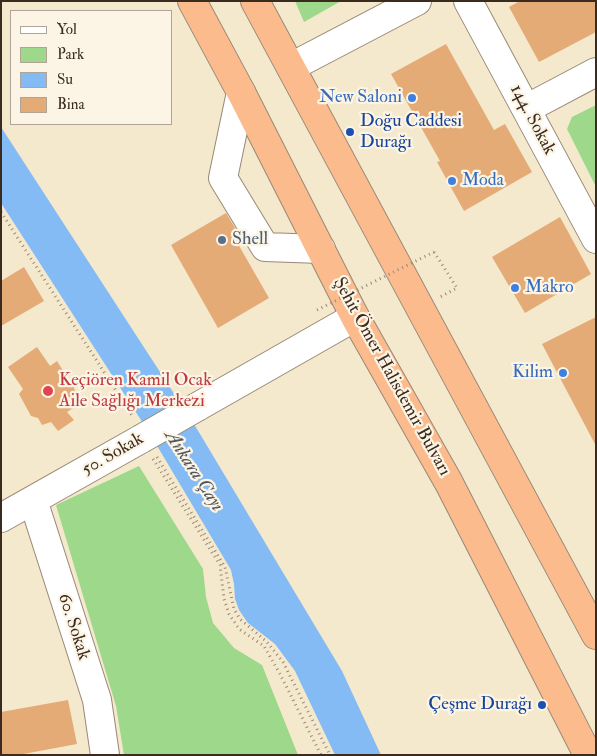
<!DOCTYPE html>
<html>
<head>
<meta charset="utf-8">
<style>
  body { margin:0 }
  #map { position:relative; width:597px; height:756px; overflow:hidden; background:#f4e8cd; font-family:"IM FELL Double Pica",serif }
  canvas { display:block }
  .frame { position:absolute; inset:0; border:2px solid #3b2a1e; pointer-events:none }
  .legend { position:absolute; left:10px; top:10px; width:162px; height:115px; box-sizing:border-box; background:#fcf5e5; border:1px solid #afa495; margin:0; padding:6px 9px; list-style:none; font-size:15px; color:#3b2a1e }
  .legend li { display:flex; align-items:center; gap:10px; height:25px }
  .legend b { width:25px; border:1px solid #afa495 }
</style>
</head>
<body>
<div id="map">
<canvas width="597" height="756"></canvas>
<div class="frame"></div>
<ul class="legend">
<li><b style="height:6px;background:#fff"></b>Yol</li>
<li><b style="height:14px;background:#9dd88b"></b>Park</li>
<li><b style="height:14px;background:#84bbf4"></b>Su</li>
<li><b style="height:14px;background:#e4ab76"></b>Bina</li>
</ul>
</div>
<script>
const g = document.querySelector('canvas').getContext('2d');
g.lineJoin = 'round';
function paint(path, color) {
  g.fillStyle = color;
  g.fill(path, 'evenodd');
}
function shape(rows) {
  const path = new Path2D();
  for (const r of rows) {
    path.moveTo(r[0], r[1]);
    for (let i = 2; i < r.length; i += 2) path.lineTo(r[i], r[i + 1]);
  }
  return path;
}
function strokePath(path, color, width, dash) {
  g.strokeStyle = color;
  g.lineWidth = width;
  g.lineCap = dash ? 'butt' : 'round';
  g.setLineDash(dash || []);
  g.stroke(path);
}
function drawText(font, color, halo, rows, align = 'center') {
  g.font = font + ' "IM FELL Double Pica",serif';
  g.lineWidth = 4.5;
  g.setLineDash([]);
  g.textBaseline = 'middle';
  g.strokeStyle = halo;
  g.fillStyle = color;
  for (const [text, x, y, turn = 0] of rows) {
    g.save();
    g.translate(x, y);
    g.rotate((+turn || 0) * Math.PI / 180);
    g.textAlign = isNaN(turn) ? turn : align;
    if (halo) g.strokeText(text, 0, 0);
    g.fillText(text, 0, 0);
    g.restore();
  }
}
const green = shape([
  [295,1,341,1,304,22],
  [596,105,596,187,567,129,572,117],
  [139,466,203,569,206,597,213,623,234,648,262,665,298,755,124,755,116,706,56,505]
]);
const water = shape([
  [1,127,197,429,342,671,381,755,335,755,295,671,275,644,248,623,239,610,235,599,234,584,231,570,150,434,1,203]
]);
const building = shape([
  [520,1,596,1,596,32,539,62,509,7],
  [446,44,494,130,505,124,532,172,464,211,437,162,440,161,391,74],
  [226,213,243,241,238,244,269,298,218,328,171,245],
  [560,217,591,274,525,313,492,257],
  [24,267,44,301,1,326,1,281],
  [596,317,596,446,542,344],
  [37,347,50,366,57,361,74,388,79,404,67,412,74,420,58,431,51,422,42,425,38,418,31,416,19,394,23,389,8,367],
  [68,700,77,744,18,755,1,755,1,712]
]);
const path = shape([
  [1,212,133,417],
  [434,252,457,288,440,297],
  [157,457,225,567,234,609,240,619,267,642,283,662,330,755],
  [153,459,220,565,224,599,229,614,239,629,264,646,280,674,321,755]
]);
const minor = shape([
  [468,1,596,239],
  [291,67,417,1],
  [241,92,223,178,265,247,321,249],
  [526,109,596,72],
  [197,407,355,317],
  [33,500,97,700,105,755],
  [1,518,141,439]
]);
const highway = shape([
  [192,1,241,92,355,317,449,483,588,755],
  [255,1,596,635]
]);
const pathBridge = shape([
  [317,310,434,252]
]);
const minorBridge = shape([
  [141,439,197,407]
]);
const markers = [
  [412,98,5,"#3f7fe0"],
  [350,132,5,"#1a4fb4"],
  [452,181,5,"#3f7fe0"],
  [222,240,5,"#5c6f8a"],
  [515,288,5,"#3f7fe0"],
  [563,373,5,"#3f7fe0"],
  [48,391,6,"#e0444e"],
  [542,705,5,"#1a4fb4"]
];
const shopNames = [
  ["New Saloni",402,98],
  ["Moda",462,181,"left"],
  ["Makro",525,288,"left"],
  ["Kilim",553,373]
];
const streetNames = [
  ["144. Sokak",532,120,62],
  ["Şehit Ömer Halisdemir Bulvarı",391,377,61],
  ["50. Sokak",113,455,-30],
  ["60. Sokak",73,627,72]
];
const transitNames = [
  ["Doğu Caddesi",360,122],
  ["Durağı",360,143],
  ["Çeşme Durağı",532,705,"right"]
];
const serviceNames = [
  ["Shell",232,240]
];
const healthNames = [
  ["Keçiören Kamil Ocak",59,381],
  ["Aile Sağlığı Merkezi",59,402]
];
const waterNames = [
  ["Ankara Çayı",193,471,57]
];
paint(green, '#9dd88b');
paint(water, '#84bbf4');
paint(building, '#e4ab76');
strokePath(minor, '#988976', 30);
strokePath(highway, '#988976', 30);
strokePath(path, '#988976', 3, [1, 4]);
strokePath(minor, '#fff', 28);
strokePath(highway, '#fbbb8d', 28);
strokePath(minorBridge, '#988976', 30, []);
strokePath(pathBridge, '#988976', 3, [1, 4]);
strokePath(minorBridge, '#fff', 28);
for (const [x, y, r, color] of markers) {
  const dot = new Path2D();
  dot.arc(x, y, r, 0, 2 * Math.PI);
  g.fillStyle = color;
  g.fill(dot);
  strokePath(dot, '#fcf5e5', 2);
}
drawText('18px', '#366cbe', '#fcf5e5', shopNames, 'right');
drawText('18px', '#3b2a1e', '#fcf5e5', streetNames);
drawText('18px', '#164399', '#fcf5e5', transitNames, 'left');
drawText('18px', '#4e5e75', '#fcf5e5', serviceNames, 'left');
drawText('18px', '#be3a42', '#fcf5e5', healthNames, 'left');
drawText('italic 19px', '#51565e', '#fcf5e5', waterNames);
</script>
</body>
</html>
